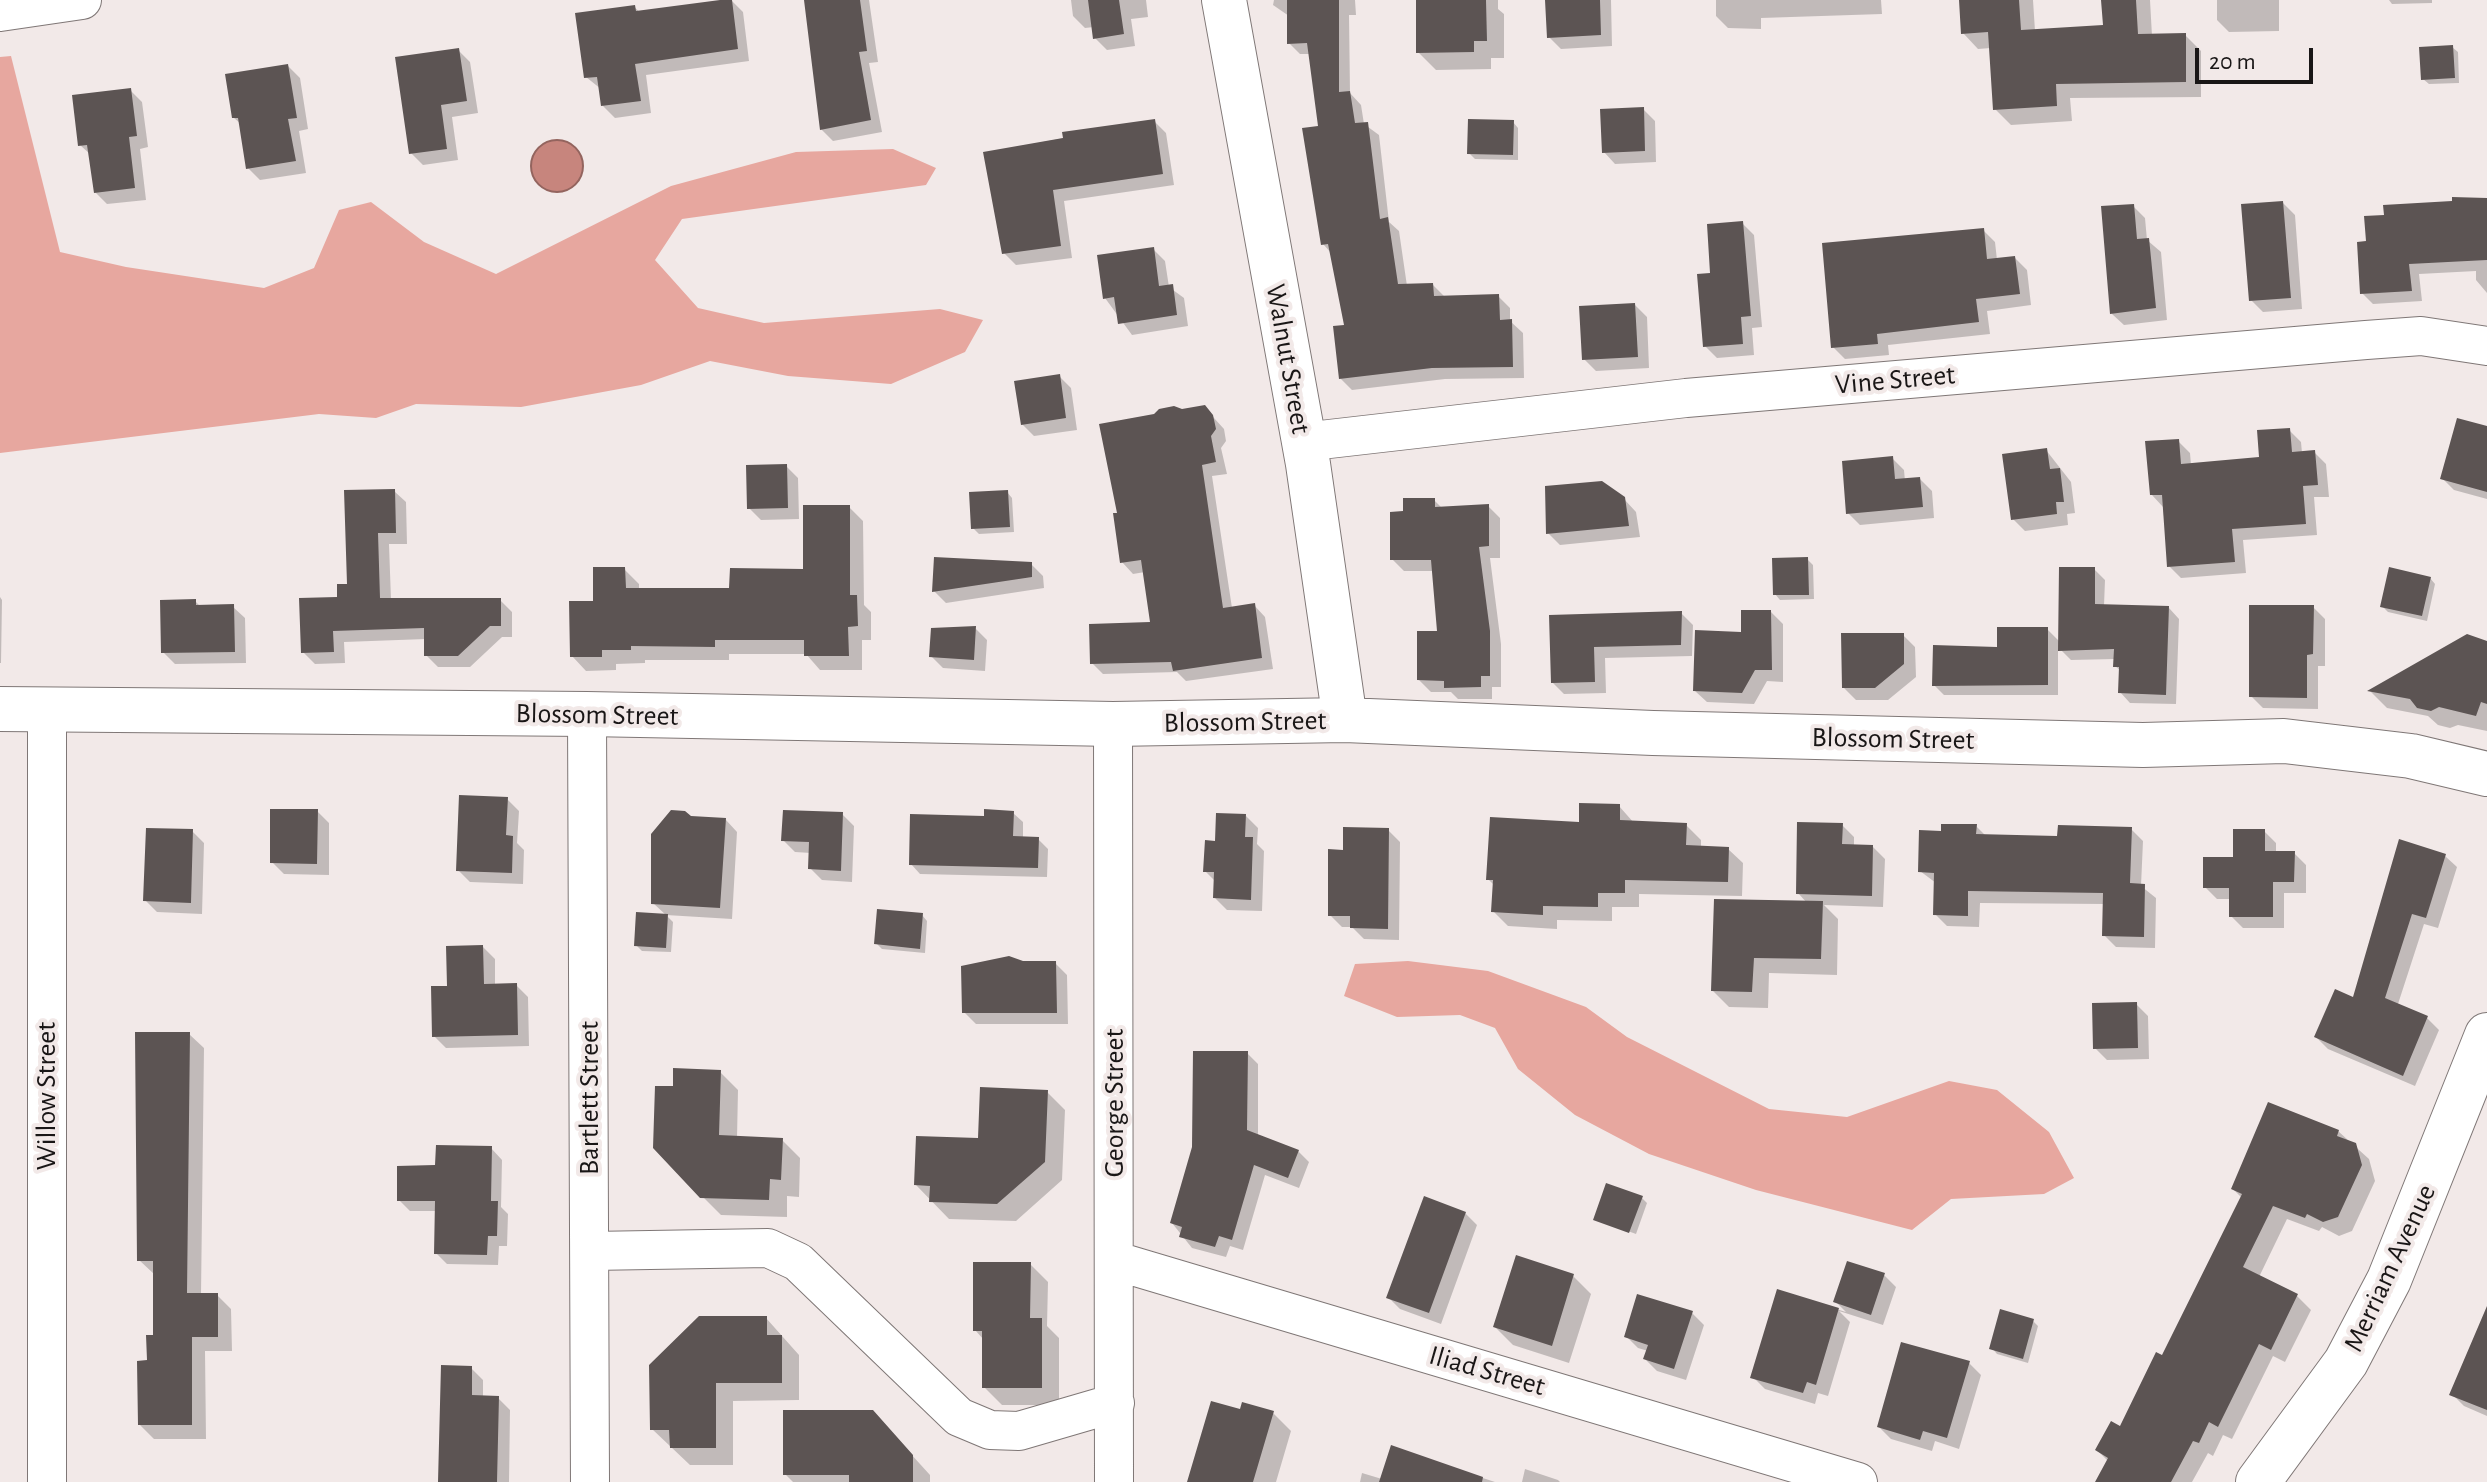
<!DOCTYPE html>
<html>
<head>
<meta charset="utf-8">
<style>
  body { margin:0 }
  #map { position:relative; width:2487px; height:1482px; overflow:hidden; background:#f2e9e8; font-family:"Alegreya Sans",sans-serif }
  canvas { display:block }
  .scale { position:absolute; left:2195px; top:48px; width:118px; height:36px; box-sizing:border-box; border:4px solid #191616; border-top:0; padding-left:10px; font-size:24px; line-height:28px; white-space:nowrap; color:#191616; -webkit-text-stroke:6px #f2e9e8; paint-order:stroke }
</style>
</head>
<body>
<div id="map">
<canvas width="2487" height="1482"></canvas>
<div class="scale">20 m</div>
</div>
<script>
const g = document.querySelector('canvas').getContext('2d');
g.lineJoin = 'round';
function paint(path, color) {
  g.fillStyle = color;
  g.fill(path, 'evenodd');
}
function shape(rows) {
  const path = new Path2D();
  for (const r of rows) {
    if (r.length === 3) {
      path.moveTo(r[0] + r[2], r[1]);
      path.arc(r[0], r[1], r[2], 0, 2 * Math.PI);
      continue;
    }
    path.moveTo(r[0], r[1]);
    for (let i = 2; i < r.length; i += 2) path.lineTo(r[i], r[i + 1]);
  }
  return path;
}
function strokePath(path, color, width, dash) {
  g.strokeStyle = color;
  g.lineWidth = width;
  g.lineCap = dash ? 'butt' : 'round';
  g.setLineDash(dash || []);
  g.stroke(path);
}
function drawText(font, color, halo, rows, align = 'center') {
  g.font = font + ' "Alegreya Sans",sans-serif';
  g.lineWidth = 8;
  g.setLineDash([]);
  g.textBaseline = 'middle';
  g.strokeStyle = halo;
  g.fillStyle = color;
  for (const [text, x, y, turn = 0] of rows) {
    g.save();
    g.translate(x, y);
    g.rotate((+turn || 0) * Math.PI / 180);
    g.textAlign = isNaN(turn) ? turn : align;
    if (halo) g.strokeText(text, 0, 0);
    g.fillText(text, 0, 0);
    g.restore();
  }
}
const green = shape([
  [11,56,60,252,126,267,264,288,314,268,339,210,371,202,424,242,496,274,671,186,796,152,893,149,936,168,926,185,682,219,655,260,698,308,764,323,940,309,983,320,965,352,891,384,788,376,710,361,641,385,521,407,416,404,376,418,319,414,0,453,0,57],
  [1408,961,1488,971,1586,1007,1627,1037,1769,1109,1847,1117,1949,1081,1997,1090,2049,1132,2074,1178,2044,1194,1951,1199,1912,1230,1756,1190,1649,1154,1575,1115,1518,1069,1495,1028,1460,1015,1397,1017,1344,996,1355,964]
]);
const water = shape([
  [557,166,26]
]);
const shadow = shape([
  [731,0,743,12,749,61,646,75,651,113,615,118,603,106,601,89,586,77,634,7,641,13],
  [806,0,869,0,878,62,869,63,882,132,833,141,821,129],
  [1071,0,1146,0,1148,17,1131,19,1135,46,1107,50,1095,38,1094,27,1085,28,1073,16],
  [1274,0,1355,0,1356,15,1349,15,1350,93,1361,105,1364,124,1379,135,1389,222,1399,231,1407,286,1433,285,1445,297,1498,296,1510,308,1510,321,1523,333,1524,378,1445,379,1352,390,1340,378,1346,327,1332,254,1323,244,1320,128,1310,54,1300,54,1289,43,1289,16,1273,5],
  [1418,0,1498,0,1498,9,1504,14,1504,58,1491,58,1491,69,1436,70,1418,52],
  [1547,0,1611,0,1612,46,1561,49,1549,37],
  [1716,0,1881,0,1882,14,1761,18,1761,29,1728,28,1716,16],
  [1961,0,2033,0,2035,31,2105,27,2103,0,2150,0,2152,36,2185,35,2201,51,2201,97,2070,98,2072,121,2011,125,1995,109,1991,48,1978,49,1963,33],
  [2217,0,2279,0,2279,31,2229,32,2217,20],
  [2389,0,2432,0,2432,3,2392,4],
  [2452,47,2458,52,2459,83,2429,84,2423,79],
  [458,50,470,62,478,113,452,117,458,160,423,165,411,153],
  [288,66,300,78,308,129,299,131,306,173,260,180,248,168,241,124,234,118],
  [130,90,142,102,148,147,140,149,146,200,107,204,95,192,91,155,80,145],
  [1643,109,1655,121,1656,162,1615,164,1604,152],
  [1154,121,1166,133,1174,185,1064,201,1072,258,1016,265,1004,253,985,153],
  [1513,122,1518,128,1518,160,1475,159,1469,153],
  [2487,200,2487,293,2476,280,2476,271,2419,274,2422,301,2373,304,2362,293],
  [2283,203,2295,215,2302,309,2263,312,2251,300],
  [2133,206,2145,218,2147,240,2161,252,2167,320,2124,325,2112,314],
  [1742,223,1754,235,1762,327,1752,328,1754,355,1717,358,1705,346,1712,275],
  [1983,230,1995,242,1997,260,2015,258,2027,270,2031,305,1987,311,1990,334,1888,345,1889,355,1845,359,1833,347],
  [1153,249,1165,261,1169,287,1184,298,1188,326,1132,335,1105,298],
  [1635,305,1647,317,1649,368,1596,371,1584,359],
  [1059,376,1071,388,1077,430,1034,436,1022,424],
  [1204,407,1224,429,1226,441,1221,448,1227,474,1212,476,1232,608,1254,605,1265,617,1273,669,1186,681,1177,672,1103,674,1092,663,1152,624,1145,572,1133,574,1122,562,1119,514,1182,411],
  [2487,429,2487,499,2454,490,2442,478],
  [2289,430,2301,442,2302,453,2314,452,2326,464,2329,497,2314,497,2317,535,2243,540,2246,573,2181,578,2169,566,2163,507,2152,495,2178,441,2190,453,2191,465,2262,459],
  [2046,450,2071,482,2075,513,2067,514,2068,525,2025,531,2013,519],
  [1892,458,1904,470,1905,481,1920,479,1932,491,1934,518,1860,525,1848,513],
  [786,466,798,478,799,519,761,520,749,508],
  [394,491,406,502,407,544,389,544,391,600,500,600,512,612,512,637,502,637,470,667,438,667,426,655,426,639,344,642,345,663,315,664,303,652,349,586],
  [1007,492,1012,498,1014,532,979,534,973,528],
  [1624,499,1636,512,1640,537,1560,545,1548,533],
  [1434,500,1443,509,1488,506,1500,518,1500,558,1490,558,1501,644,1501,687,1492,687,1492,699,1458,699,1451,692,1431,692,1419,680,1440,633,1434,571,1404,571,1392,559,1405,513],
  [849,507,863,521,864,605,871,612,871,640,862,640,862,670,820,670,806,654,729,654,729,660,645,660,645,663,616,664,616,670,586,671,572,656,595,603,624,569,639,584,639,590,731,590,805,571],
  [1807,559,1813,565,1814,599,1780,600,1775,594],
  [1031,564,1043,576,1044,588,946,603,934,591],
  [2094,569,2105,580,2104,606,2169,608,2179,619,2176,704,2130,703,2120,692,2121,671,2115,666,2115,659,2071,660,2058,647,2058,695,1944,695,1934,685,1999,649,2047,629,2061,643],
  [2430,578,2435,584,2427,621,2388,612,2382,606],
  [0,597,2,600,1,663,0,663],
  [195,601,201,607,233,607,245,618,246,663,175,664,163,652],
  [2313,607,2325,619,2325,666,2318,666,2318,709,2263,708,2251,696],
  [1771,612,1783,624,1783,682,1767,681,1754,704,1707,702,1695,691,1743,634],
  [1681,613,1693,625,1692,656,1605,658,1606,693,1564,694,1552,682,1551,617],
  [976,629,987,640,985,671,943,668,931,656],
  [1903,635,1915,647,1916,677,1888,700,1856,700,1844,688],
  [2487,643,2487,731,2458,725,2450,728,2438,725,2428,716,2387,708,2370,691],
  [507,799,519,811,517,843,524,850,523,884,470,882,458,870],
  [1619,806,1634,823,1686,825,1701,840,1701,848,1728,849,1743,863,1742,896,1639,894,1639,907,1612,907,1612,921,1557,920,1557,929,1508,926,1493,911,1495,886,1488,879],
  [317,811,329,823,329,875,284,874,272,862],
  [1013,813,1023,822,1023,839,1038,839,1048,849,1047,877,920,874,911,864,985,818],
  [842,814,854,826,852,882,822,880,810,868,811,853,795,852,783,840],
  [1246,816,1258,828,1257,844,1264,851,1262,911,1227,910,1215,898,1216,882,1205,871,1217,843],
  [690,818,726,820,737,832,732,919,666,915,673,922,671,952,642,951,636,945,667,916,653,903],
  [1842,825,1854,837,1854,846,1873,847,1885,859,1883,907,1824,905,1838,919,1837,975,1769,973,1768,1008,1729,1007,1713,991,1807,903,1798,893],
  [1976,826,1986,836,2059,838,2131,829,2143,841,2141,886,2156,898,2155,948,2116,947,2104,935,2104,904,1980,903,1979,927,1947,926,1935,914,1936,883,1920,871,1943,833],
  [1388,830,1400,842,1399,940,1364,939,1352,927,1342,927,1330,915],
  [192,831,204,843,202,914,157,912,145,900],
  [2264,831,2276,843,2276,853,2294,853,2306,865,2306,893,2284,893,2284,928,2243,928,2231,916,2231,899,2217,899,2205,887],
  [2445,856,2457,867,2438,928,2424,924,2398,1004,2427,1018,2439,1030,2415,1086,2328,1049,2316,1037,2354,1000],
  [922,915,927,921,925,953,882,949,876,943],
  [483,947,495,959,495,986,516,985,528,997,529,1046,446,1048,434,1036,449,988],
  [1055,963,1067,975,1068,1024,976,1024,964,1012],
  [2136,1004,2148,1016,2149,1059,2107,1060,2095,1048],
  [189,1034,204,1048,201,1295,217,1295,231,1309,232,1351,205,1351,206,1439,154,1439,140,1425,155,1337,154,1274,139,1260],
  [1247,1053,1258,1064,1258,1136,1298,1151,1309,1162,1299,1188,1265,1175,1243,1250,1230,1246,1226,1257,1192,1248,1172,1223],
  [720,1072,738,1090,737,1138,782,1140,800,1158,799,1197,787,1196,787,1217,721,1215,702,1196,675,1088],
  [1047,1092,1065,1110,1062,1180,1016,1221,949,1219,916,1185],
  [2338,1131,2369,1159,2375,1181,2352,1231,2339,1236,2322,1227,2319,1231,2287,1219,2259,1277,2297,1296,2311,1310,2285,1362,2273,1356,2232,1439,2223,1435,2213,1456,2208,1453,2192,1482,2097,1482,2108,1461,2097,1450,2121,1429,2163,1357,2242,1198,2233,1189],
  [491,1148,502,1160,501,1207,508,1214,507,1246,499,1246,498,1265,447,1264,436,1253,437,1211,410,1211,399,1200],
  [1642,1198,1647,1203,1636,1234,1595,1219],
  [1465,1213,1477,1225,1441,1324,1400,1309,1388,1297],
  [1030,1264,1048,1282,1047,1326,1059,1338,1059,1405,1002,1405,984,1387,984,1340,975,1330],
  [1884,1275,1896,1287,1883,1325,1839,1311,1850,1322,1828,1396,1818,1393,1815,1404,1765,1389,1753,1377,1779,1292,1846,1312,1836,1302],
  [1573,1276,1591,1294,1569,1363,1513,1345,1495,1327],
  [1692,1313,1704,1325,1686,1380,1657,1371,1645,1359,1648,1351,1638,1348,1626,1336],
  [766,1318,799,1355,799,1400,733,1401,733,1465,690,1465,652,1429],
  [2033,1321,2038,1326,2028,1363,1997,1354,1992,1348],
  [2487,1322,2487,1416,2464,1406,2452,1394],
  [1969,1363,1981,1375,1959,1449,1935,1441,1932,1451,1891,1439,1879,1427],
  [471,1368,483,1380,483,1397,498,1398,510,1410,509,1482,440,1482],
  [1241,1412,1273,1413,1291,1431,1276,1482,1189,1482],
  [890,1431,930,1475,930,1482,793,1482,785,1474],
  [1392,1448,1495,1482,1360,1482,1362,1473,1382,1479],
  [1525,1469,1558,1480,1560,1482,1522,1482]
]);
const building = shape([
  [720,0,732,0,738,49,635,64,641,101,601,106,597,77,584,78,575,13,635,5,636,11],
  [804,0,860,0,867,51,859,52,871,120,820,130],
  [1088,0,1119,0,1124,34,1093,39],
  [1287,0,1339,0,1339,92,1350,91,1355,123,1368,122,1380,219,1388,217,1398,284,1433,283,1434,296,1499,294,1500,320,1512,319,1513,367,1432,368,1339,379,1333,326,1344,325,1328,244,1321,245,1302,128,1318,126,1307,43,1287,44],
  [1416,0,1486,0,1487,41,1474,41,1474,52,1416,53],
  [1545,0,1600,0,1601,35,1547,38],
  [1959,0,2019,0,2021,30,2103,25,2101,0,2136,0,2138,34,2186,33,2186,82,2056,84,2057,106,1993,110,1988,32,1961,34],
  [2453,45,2455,78,2421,80,2419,47],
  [459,48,467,101,441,105,447,149,409,154,395,57],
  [288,64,297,118,288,119,296,161,246,169,238,118,232,118,225,74],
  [131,88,137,136,129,137,135,188,94,193,87,145,78,146,72,95],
  [1644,107,1645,151,1602,153,1600,109],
  [1155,119,1163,174,1053,190,1061,246,1002,254,983,152,1063,138,1062,132],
  [1468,119,1514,120,1513,155,1467,154],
  [2452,197,2487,198,2487,260,2409,264,2412,291,2360,294,2357,242,2366,241,2364,216,2384,215,2383,205,2452,201],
  [2283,201,2291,298,2249,301,2241,204],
  [2134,204,2137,239,2149,238,2156,308,2110,314,2101,206],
  [1743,221,1751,316,1741,317,1743,344,1703,347,1697,274,1710,273,1707,224],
  [1984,228,1987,259,2015,256,2020,294,1976,299,1979,322,1877,334,1878,344,1831,348,1822,243],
  [1154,247,1159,286,1173,284,1177,315,1118,324,1114,297,1103,299,1097,255],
  [1635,303,1638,357,1582,360,1579,306],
  [1060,374,1066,418,1021,425,1014,381],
  [1205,405,1213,415,1216,429,1211,436,1216,462,1202,465,1223,608,1255,603,1262,658,1173,671,1171,662,1090,664,1089,624,1150,622,1141,560,1120,563,1113,513,1117,513,1099,424,1154,414,1159,409,1174,406,1182,409],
  [2457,418,2487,426,2487,492,2440,479],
  [2290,428,2292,452,2315,450,2318,485,2303,486,2306,524,2232,529,2235,562,2167,567,2162,495,2150,495,2145,441,2179,439,2181,464,2259,457,2257,430],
  [2047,448,2050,469,2060,468,2064,502,2056,502,2057,514,2011,520,2002,454],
  [1893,456,1895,479,1920,477,1923,507,1846,514,1842,461],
  [787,464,788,508,747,509,746,465],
  [1602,481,1625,497,1629,526,1546,534,1545,486],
  [395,489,396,533,378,533,380,598,501,598,501,626,490,626,458,656,424,656,424,628,333,631,334,652,301,653,299,598,337,597,337,584,347,584,344,490],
  [1008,490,1010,527,971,529,969,492],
  [1403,498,1435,498,1435,507,1489,504,1489,546,1479,547,1490,631,1490,676,1481,676,1481,687,1444,688,1444,681,1417,680,1417,631,1437,631,1431,560,1390,560,1390,512,1403,511],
  [803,505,850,505,850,595,857,595,858,626,848,627,849,656,804,656,804,640,715,640,715,647,631,646,631,650,602,650,602,657,570,657,569,601,593,601,593,567,625,567,626,588,729,588,730,568,803,569],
  [934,557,1032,562,1032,577,932,592],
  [1808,557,1809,595,1773,595,1772,558],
  [2059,567,2095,567,2095,604,2169,606,2166,695,2118,693,2119,667,2113,667,2114,649,2058,651],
  [2389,567,2431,577,2422,616,2380,607],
  [196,599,196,605,234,604,235,652,161,653,160,600],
  [2249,605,2314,605,2313,654,2307,655,2307,698,2249,697],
  [1741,610,1771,610,1772,670,1755,670,1742,693,1693,691,1695,630,1741,632],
  [1682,611,1681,645,1594,647,1595,682,1551,683,1549,615],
  [976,626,974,660,929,657,931,628],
  [1997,627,2048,627,2048,685,1932,686,1933,645,1997,647],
  [1841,633,1904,633,1904,664,1875,688,1842,688],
  [2467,634,2487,641,2487,704,2481,702,2476,716,2439,707,2431,711,2417,708,2410,699,2367,691],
  [459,795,508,797,506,835,513,836,512,873,456,871],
  [1579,803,1620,804,1620,820,1687,823,1686,845,1729,847,1728,882,1625,880,1625,893,1598,893,1598,907,1543,906,1543,915,1491,912,1493,880,1486,880,1490,817,1579,822],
  [270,809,318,809,317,864,270,863],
  [984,809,1014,811,1013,836,1039,837,1038,868,909,865,910,814,984,816],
  [671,810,685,811,691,816,726,818,720,908,651,904,651,834],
  [783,810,843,812,841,871,808,869,809,842,781,841],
  [1216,813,1246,814,1245,837,1253,837,1251,900,1213,898,1214,872,1203,872,1205,840,1215,841],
  [1797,822,1843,823,1842,844,1873,845,1872,896,1796,894],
  [1941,824,1977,824,1976,834,2057,836,2058,825,2132,827,2130,883,2145,884,2144,937,2102,936,2103,893,1968,891,1968,916,1933,915,1934,873,1918,872,1919,830,1941,831],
  [1343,827,1389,828,1388,929,1350,928,1350,916,1328,916,1328,849,1343,850],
  [146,828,193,829,191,903,143,901],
  [2233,829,2265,829,2265,851,2295,851,2294,882,2273,882,2273,917,2229,917,2229,888,2203,888,2203,857,2233,857],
  [2399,839,2446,854,2426,918,2412,914,2385,998,2428,1016,2403,1076,2314,1037,2335,989,2353,997],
  [1714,899,1823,901,1821,959,1754,958,1752,992,1711,991],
  [877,909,923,913,920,949,874,944],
  [636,912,668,914,666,948,634,946],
  [483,945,484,984,517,983,518,1035,432,1037,431,986,447,986,446,946],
  [1009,956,1023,961,1056,961,1057,1013,962,1013,961,966],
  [2137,1002,2138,1048,2093,1049,2092,1003],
  [135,1032,190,1032,187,1293,218,1293,218,1337,192,1337,192,1425,138,1425,137,1361,147,1360,146,1335,153,1335,153,1261,137,1261],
  [1193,1051,1248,1051,1247,1130,1299,1150,1288,1178,1254,1165,1232,1240,1219,1236,1215,1247,1179,1237,1182,1227,1170,1223,1192,1147],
  [673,1068,721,1070,719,1135,783,1138,781,1180,770,1179,769,1200,700,1198,653,1148,655,1086,673,1086],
  [980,1087,1048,1090,1045,1162,997,1204,929,1202,930,1186,914,1185,916,1136,978,1138],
  [2268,1102,2339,1130,2337,1136,2356,1143,2362,1165,2338,1217,2323,1222,2307,1214,2305,1218,2273,1206,2243,1267,2298,1294,2271,1350,2259,1344,2218,1427,2209,1422,2199,1443,2193,1441,2171,1482,2095,1482,2108,1458,2095,1450,2111,1421,2120,1426,2156,1352,2162,1355,2242,1194,2231,1189],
  [436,1145,492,1146,491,1201,498,1201,497,1236,488,1236,487,1255,434,1254,435,1201,397,1201,397,1166,435,1165],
  [1606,1183,1643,1196,1629,1233,1593,1220],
  [1424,1196,1466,1212,1429,1313,1386,1298],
  [1516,1255,1574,1274,1552,1346,1493,1327],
  [1847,1261,1885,1273,1871,1315,1833,1302],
  [973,1262,1031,1262,1030,1318,1042,1318,1042,1388,982,1388,982,1331,973,1331],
  [1777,1289,1839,1308,1816,1385,1807,1382,1803,1393,1750,1378],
  [1637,1294,1693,1311,1674,1369,1643,1359,1648,1345,1624,1337],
  [2487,1306,2487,1410,2449,1395],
  [2000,1309,2034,1319,2023,1359,1989,1349],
  [699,1316,767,1316,767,1335,782,1335,782,1383,716,1383,716,1448,670,1448,669,1430,650,1430,649,1365],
  [1901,1342,1970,1361,1947,1438,1923,1431,1920,1440,1877,1427],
  [441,1365,472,1366,472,1395,499,1396,497,1482,438,1482],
  [1211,1401,1240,1409,1242,1402,1274,1411,1253,1482,1187,1482],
  [783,1410,873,1410,913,1455,913,1482,849,1482,849,1475,783,1475],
  [1391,1445,1483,1477,1482,1482,1379,1482]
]);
const minor = shape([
  [0,12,82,0],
  [1303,442,1686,398,2366,340,2421,336,2487,346],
  [587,714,590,1482],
  [1113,724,1114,1482],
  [591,1251,768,1248,798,1262,959,1417,990,1430,1019,1431,1115,1403],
  [1116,1261,1858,1482],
  [47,1482,47,709]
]);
const tertiary = shape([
  [1224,0,1308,464,1345,720],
  [0,709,587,714,1113,724,1345,720,1653,733,2143,745,2284,741,2411,756,2487,774],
  [2258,1482,2346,1362,2389,1280,2487,1035]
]);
const streetNames = [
  ["Walnut Street",1288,359,80],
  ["Vine Street",1895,380,-5],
  ["Blossom Street",597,715,1],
  ["Blossom Street",1245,722,-1],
  ["Blossom Street",1893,739,1],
  ["Willow Street",47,1096,-90],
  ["Bartlett Street",590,1098,-90],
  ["George Street",1115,1103,-90],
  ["Merriam Avenue",2390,1268,-65],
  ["Iliad Street",1487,1371,16]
];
paint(green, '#e7a79f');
paint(water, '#c7857d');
strokePath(water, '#93645e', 2);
paint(shadow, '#0003');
paint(building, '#5c5453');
strokePath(minor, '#7f7776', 40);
strokePath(tertiary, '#7f7776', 46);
strokePath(minor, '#fff', 38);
strokePath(tertiary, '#fff', 44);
drawText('28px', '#191616', '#f2e9e8', streetNames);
</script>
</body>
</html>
